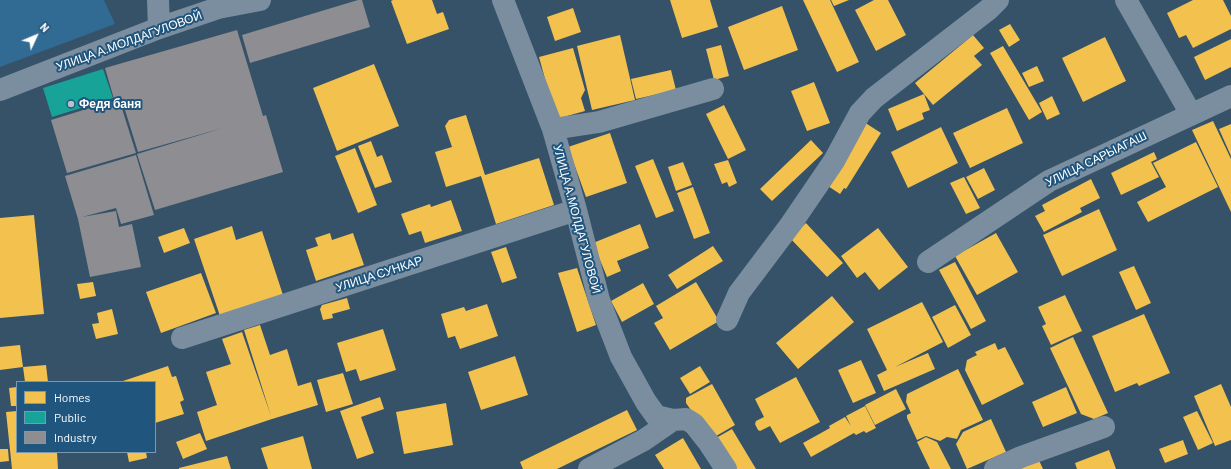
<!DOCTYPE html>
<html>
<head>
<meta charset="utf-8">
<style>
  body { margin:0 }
  #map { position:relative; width:1231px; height:469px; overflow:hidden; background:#355268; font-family:Barlow,sans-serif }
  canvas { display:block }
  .legend { position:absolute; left:16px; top:381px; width:140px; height:72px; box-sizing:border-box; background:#20557d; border:1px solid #7999b1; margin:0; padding:5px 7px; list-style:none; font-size:12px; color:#fff }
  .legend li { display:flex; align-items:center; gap:8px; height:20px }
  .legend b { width:20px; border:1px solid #7999b1 }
  .north { position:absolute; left:16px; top:16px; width:40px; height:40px; -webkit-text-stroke:3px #20557d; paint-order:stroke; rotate:46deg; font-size:11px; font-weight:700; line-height:16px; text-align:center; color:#fff }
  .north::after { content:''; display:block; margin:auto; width:14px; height:18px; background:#fff; clip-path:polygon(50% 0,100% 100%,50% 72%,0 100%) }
</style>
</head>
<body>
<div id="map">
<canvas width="1231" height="469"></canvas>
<ul class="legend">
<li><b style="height:11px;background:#f2c14e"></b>Homes</li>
<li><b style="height:11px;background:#17a398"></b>Public</li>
<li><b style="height:11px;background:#8d8d92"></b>Industry</li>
</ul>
<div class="north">N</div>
</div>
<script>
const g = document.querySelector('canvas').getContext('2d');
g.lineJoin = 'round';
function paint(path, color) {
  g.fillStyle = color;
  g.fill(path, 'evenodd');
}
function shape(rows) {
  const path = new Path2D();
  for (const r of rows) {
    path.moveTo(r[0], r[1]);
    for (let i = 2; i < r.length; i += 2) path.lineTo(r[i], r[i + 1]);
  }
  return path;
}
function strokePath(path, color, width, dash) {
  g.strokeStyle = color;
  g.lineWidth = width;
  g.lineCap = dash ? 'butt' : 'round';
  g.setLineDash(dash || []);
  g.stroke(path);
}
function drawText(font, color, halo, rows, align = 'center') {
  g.font = font + ' Barlow,sans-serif';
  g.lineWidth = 4;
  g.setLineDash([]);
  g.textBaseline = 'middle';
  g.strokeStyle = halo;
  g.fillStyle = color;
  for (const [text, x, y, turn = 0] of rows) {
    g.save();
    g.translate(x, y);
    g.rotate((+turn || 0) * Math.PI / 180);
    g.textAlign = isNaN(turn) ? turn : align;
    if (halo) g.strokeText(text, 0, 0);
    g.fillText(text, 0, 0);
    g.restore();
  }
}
const green = shape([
  [0,0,104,0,115,24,0,67]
]);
const homes = shape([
  [393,0,432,0,437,14,443,12,449,29,407,44,391,1],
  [670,0,710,0,718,27,682,38],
  [803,0,830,0,859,62,837,72],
  [831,0,849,0,834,6],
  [874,0,888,0,906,35,876,51,855,10],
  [1193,0,1223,0,1231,16,1231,29,1193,48,1186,35,1179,38,1167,13],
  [782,6,798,50,744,70,728,27],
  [573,8,581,32,555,41,547,17],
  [1010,24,1020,40,1009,47,999,30],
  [620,35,635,100,592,110,577,46],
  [973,35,984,48,974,56,982,65,933,105,915,83],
  [1105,37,1126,81,1083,102,1062,58],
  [1231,39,1231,67,1205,80,1194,57],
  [721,45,729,76,714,80,706,49],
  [1003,46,1042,112,1029,120,990,53],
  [573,48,585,90,581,98,585,111,556,119,539,57],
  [374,64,399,126,337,151,313,88],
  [1037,66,1044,81,1029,87,1022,73],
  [671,70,676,90,636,99,631,79],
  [814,82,830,123,807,131,791,91],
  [924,94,930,110,922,113,924,119,897,131,888,109],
  [1052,96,1060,114,1047,120,1039,103],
  [724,105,746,150,728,159,706,114],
  [1007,108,1023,143,970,168,953,133],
  [466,115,485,175,539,158,554,205,496,224,481,176,446,187,435,152,452,147,445,126,449,120],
  [1213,121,1231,159,1231,212,1192,130],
  [864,122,881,133,846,189,844,188,840,194,825,184],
  [1231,124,1231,156,1219,129],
  [941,127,958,163,908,188,891,152],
  [610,133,627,183,586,197,568,147],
  [811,140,823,153,772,201,760,189],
  [371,141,377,157,382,155,392,182,375,188,358,146],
  [1196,142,1218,187,1148,222,1137,202,1166,187,1153,163],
  [355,148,377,205,358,213,335,156],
  [1154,152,1157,159,1151,162,1159,177,1121,195,1111,173],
  [653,159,674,211,656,218,635,166],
  [728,160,737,183,729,187,727,182,722,184,714,164],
  [683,162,692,185,676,191,668,167],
  [984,168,995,190,978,199,966,177],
  [964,177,980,208,966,214,950,183],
  [1091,179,1100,198,1080,208,1082,212,1044,232,1035,216,1045,211,1042,205],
  [693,187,710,233,694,239,677,193],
  [451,200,462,231,425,243,421,231,409,235,401,214,430,204,431,207],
  [1099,209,1117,250,1062,276,1043,235],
  [34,215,44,314,0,318,0,218],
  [806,223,843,263,827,277,790,238],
  [640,224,649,248,617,261,621,271,607,277,593,243],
  [232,226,236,240,262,231,283,295,220,316,194,239],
  [184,228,190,243,164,253,158,237],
  [878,228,908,267,879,290,865,272,857,278,841,256],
  [330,233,332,240,353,233,364,265,316,281,306,250,318,246,315,238],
  [996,233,1018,272,977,295,955,256],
  [713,246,723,261,677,289,668,275],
  [506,247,517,278,502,283,491,252],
  [955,262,986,321,971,329,939,270],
  [1134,266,1151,303,1136,310,1119,272],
  [577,268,596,325,577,332,558,273],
  [201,273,216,313,161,333,146,292],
  [93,282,96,296,80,299,77,284],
  [696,282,719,321,670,350,654,323,663,318,656,306],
  [643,283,654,304,622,322,611,301],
  [1065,295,1082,331,1051,345,1042,326,1046,324,1038,307],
  [832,296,854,322,798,369,776,343],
  [347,298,350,309,332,314,333,318,323,320,320,309,322,305],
  [922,302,943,342,895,367,928,353,935,369,884,391,877,375,887,370,867,329],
  [487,304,498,336,460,349,455,336,448,338,441,314,464,307,466,311],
  [955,305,971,335,948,348,932,317],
  [112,309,118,334,96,339,92,324,99,323,97,313],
  [1144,314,1170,373,1139,386,1137,383,1115,392,1092,336],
  [260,325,270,355,287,349,298,386,311,382,318,405,272,419,206,441,197,412,217,405,206,372,231,364,222,339,242,332,271,416,244,330],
  [383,329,396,370,360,381,356,369,346,372,337,343],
  [1073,337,1108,413,1094,419,1081,414,1050,348],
  [995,343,998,350,1005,347,1024,384,982,405,965,370,967,360,977,355,975,352],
  [20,345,23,367,0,370,0,347],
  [515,356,528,395,481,410,468,372],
  [861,360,876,393,853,403,838,370],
  [46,365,48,382,25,382,23,367],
  [168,366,172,377,176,376,184,400,180,402,184,414,155,423,155,382,120,382],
  [700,366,710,382,690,394,680,378],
  [958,369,983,420,961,430,957,439,947,437,940,441,926,436,917,440,907,418,907,415,911,413,906,402,907,394],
  [343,373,353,404,326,412,317,380],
  [796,377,820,422,780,443,770,426,760,431,758,430,755,424,756,421,764,417,755,399],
  [712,384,735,425,711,439,686,403,686,398],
  [1221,384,1231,407,1231,440,1215,446,1194,396],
  [17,387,17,406,11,406,9,388],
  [1066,387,1077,413,1043,427,1032,402],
  [896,389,906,409,875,425,865,405],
  [380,397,384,409,361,417,374,453,357,459,340,411],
  [446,403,453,445,404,454,396,412],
  [865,406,876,428,866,433,864,431,856,435,854,433,811,457,803,443,830,428,829,426,845,417,851,426,846,416],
  [627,410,637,430,557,469,523,469,520,462],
  [17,411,17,452,57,452,58,469,12,469,6,412],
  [1197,411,1213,443,1198,450,1183,417],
  [991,419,1006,452,967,469,956,444,963,432],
  [732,429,756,469,734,469,716,438],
  [200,433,207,449,183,459,176,442],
  [303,436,312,469,268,469,261,448],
  [926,437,937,442,951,469,930,469,917,442],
  [683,438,701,469,664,469,655,455],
  [1183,440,1188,454,1165,463,1159,449],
  [0,449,8,449,9,461,0,462],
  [1109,450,1116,469,1077,469,1075,463],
  [127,452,146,452,147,458,129,462],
  [227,456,231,469,179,469,179,468],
  [1037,456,1043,469,1015,469]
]);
const public = shape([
  [103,69,113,98,52,117,43,88]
]);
const industry = shape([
  [358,0,362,0,370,27,250,63,242,35],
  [237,30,263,116,266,115,283,172,155,210,137,154,223,128,138,152,121,97,114,99,105,68],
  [119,99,136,153,67,173,51,120],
  [136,155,154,215,121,224,116,208,82,217,116,211,119,227,132,224,141,267,90,277,78,219,65,176]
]);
const street = shape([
  [158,0,159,28],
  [503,0,553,129,576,210,599,300,621,357,646,402,656,416,673,420,686,419,694,424,709,443,726,469],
  [1126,0,1191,114],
  [0,90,159,28,218,8,260,0],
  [553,129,599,122,713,89],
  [928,262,1049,181,1231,96],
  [727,320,739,293,791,224,834,161,860,113,874,98,989,9,998,0],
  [182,338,576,210],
  [589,469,644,440,673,420],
  [995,469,1021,457,1104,427]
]);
const markers = [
  [71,104,4,"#b8c2ca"]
];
const streetNames = [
  ["УЛИЦА А.МОЛДАГУЛОВОЙ",129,41,-20],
  ["УЛИЦА САРЫАГАШ",1096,159,-26],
  ["УЛИЦА А.МОЛДАГУЛОВОЙ",577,219,75],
  ["УЛИЦА СУНКАР",379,274,-18]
];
const poiNames = [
  ["Федя баня",79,104]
];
paint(green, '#316a92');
paint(homes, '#f2c14e');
paint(public, '#17a398');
paint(industry, '#8d8d92');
strokePath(street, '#7a8e9f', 22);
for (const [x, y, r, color] of markers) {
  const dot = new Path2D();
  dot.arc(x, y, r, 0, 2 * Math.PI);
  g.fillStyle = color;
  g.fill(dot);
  strokePath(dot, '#20557d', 1.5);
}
drawText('12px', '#fff', '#20557d', streetNames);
drawText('bold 12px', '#fff', '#20557d', poiNames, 'left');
</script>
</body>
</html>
